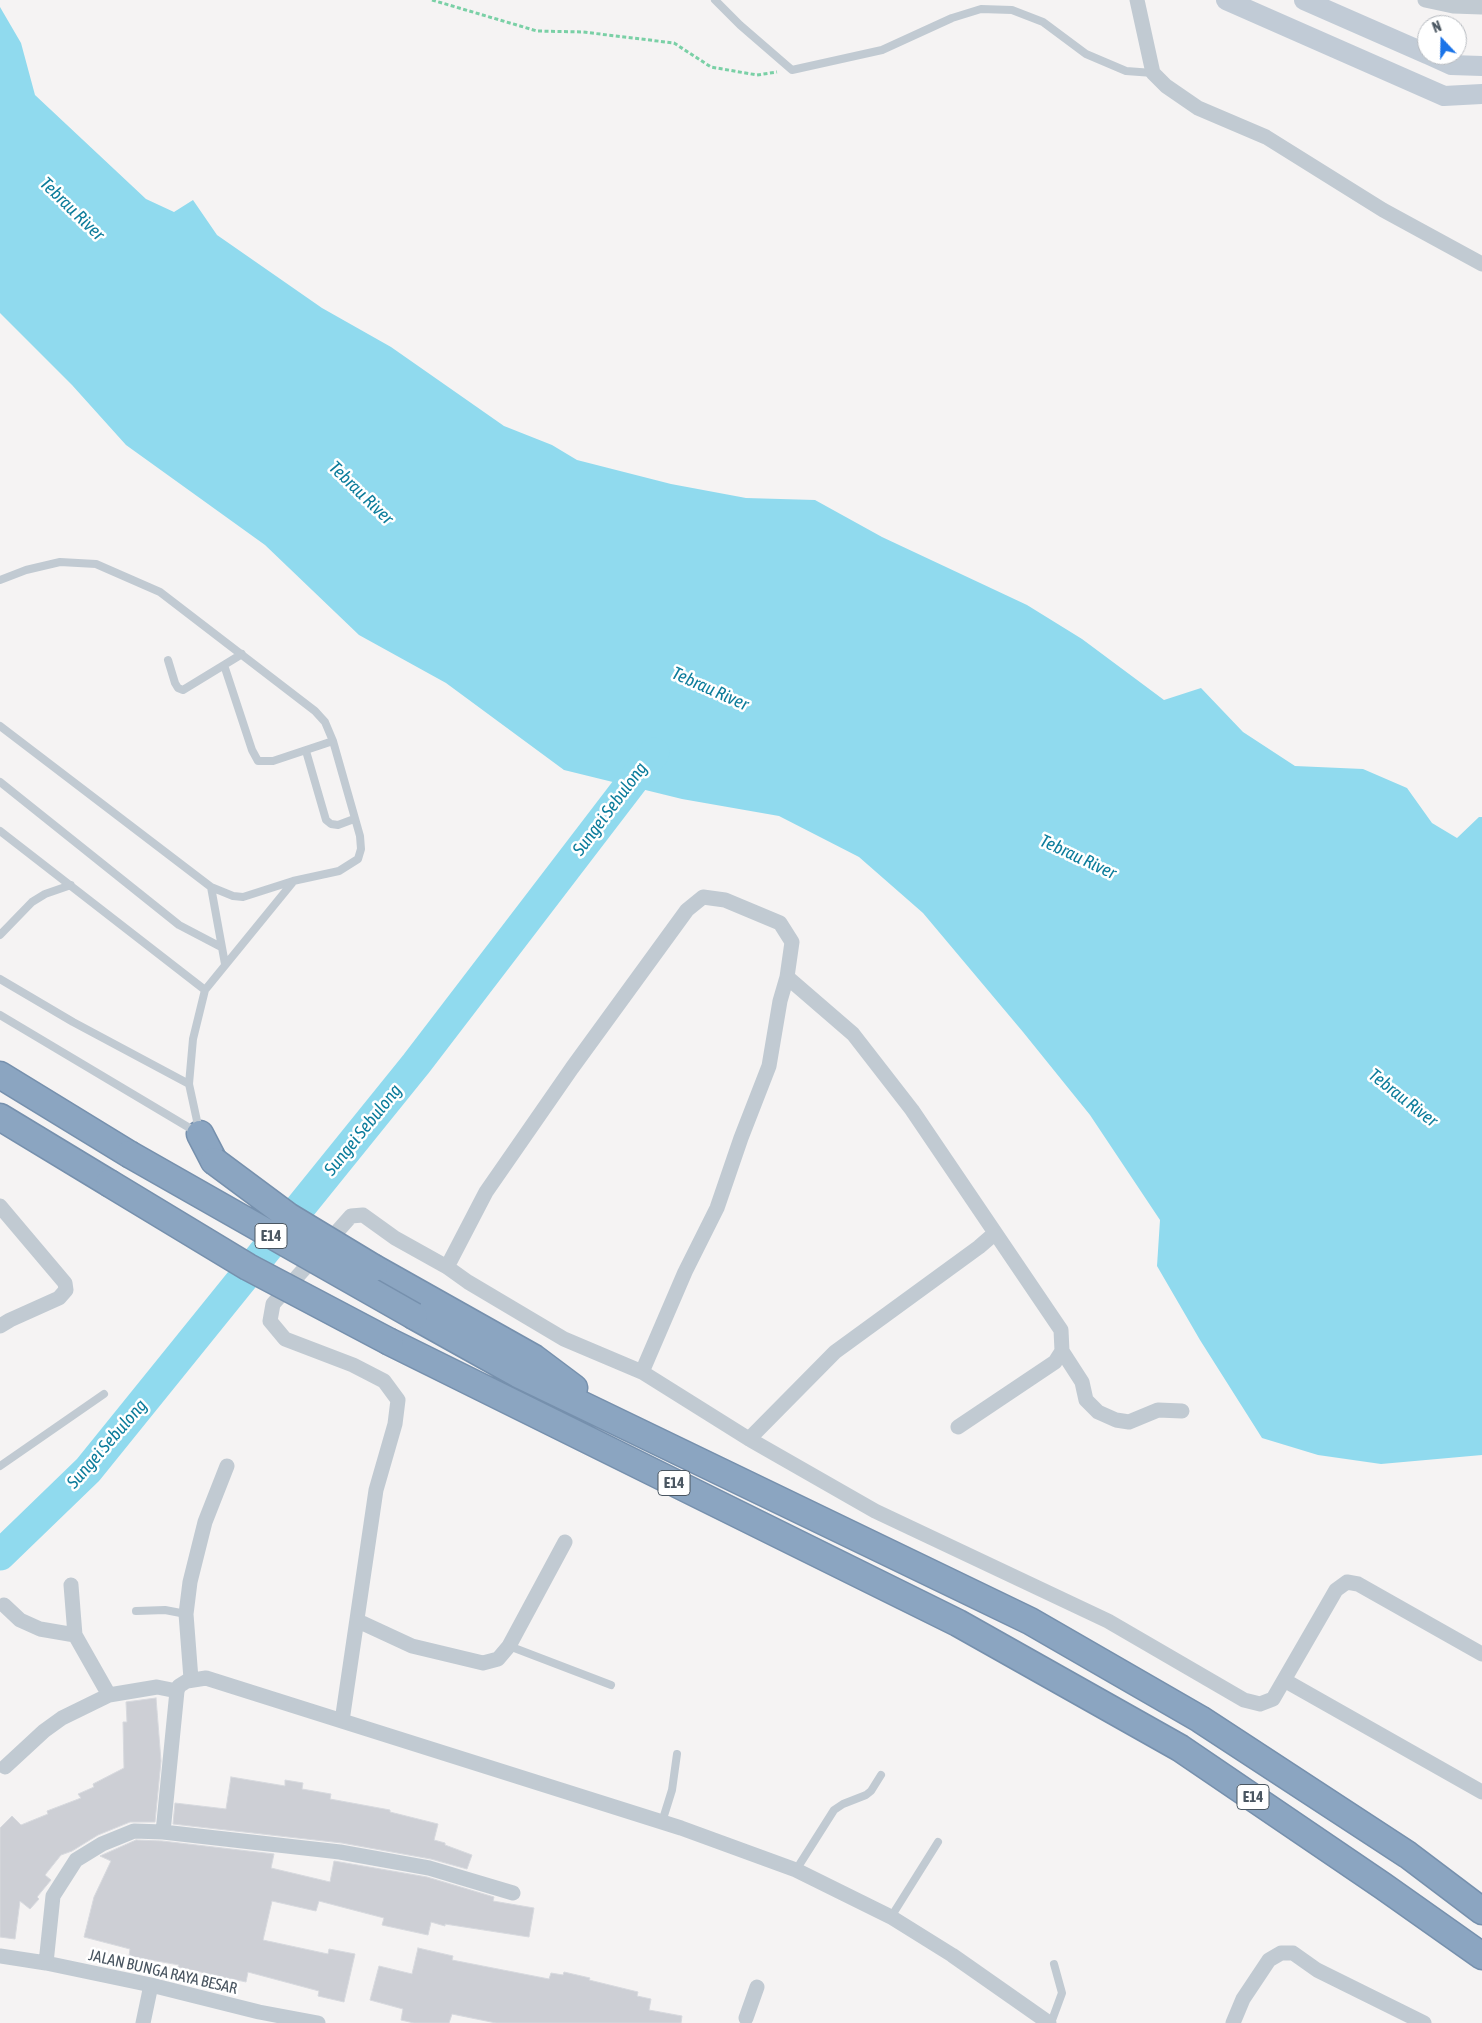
<!DOCTYPE html>
<html>
<head>
<meta charset="utf-8">
<style>
  body { margin:0 }
  #map { position:relative; width:1482px; height:2023px; overflow:hidden; background:#f5f3f3; font-family:"Asap Condensed",sans-serif }
  canvas { display:block }
  .north { position:absolute; left:1417px; top:15px; width:50px; height:50px; box-sizing:border-box; background:#fff; border:1px solid #b7bbc0; border-radius:50%; rotate:339deg; font-size:14px; font-weight:700; line-height:20px; text-align:center; color:#4a5661 }
  .north::after { content:''; display:block; margin:auto; width:18px; height:22px; background:#1a73e8; clip-path:polygon(50% 0,100% 100%,50% 72%,0 100%) }
</style>
</head>
<body>
<div id="map">
<canvas width="1482" height="2023"></canvas>
<div class="north">N</div>
</div>
<script>
const g = document.querySelector('canvas').getContext('2d');
g.lineJoin = 'round';
function paint(path, color) {
  g.fillStyle = color;
  g.fill(path, 'evenodd');
}
function shape(rows) {
  const path = new Path2D();
  for (const r of rows) {
    path.moveTo(r[0], r[1]);
    for (let i = 2; i < r.length; i += 2) path.lineTo(r[i], r[i + 1]);
  }
  return path;
}
function strokePath(path, color, width, dash) {
  g.strokeStyle = color;
  g.lineWidth = width;
  g.lineCap = dash ? 'butt' : 'round';
  g.setLineDash(dash || []);
  g.stroke(path);
}
function drawText(font, color, halo, rows, align = 'center') {
  g.font = font + ' "Asap Condensed",sans-serif';
  g.lineWidth = 5;
  g.setLineDash([]);
  g.textBaseline = 'middle';
  g.strokeStyle = halo;
  g.fillStyle = color;
  for (const [text, x, y, turn = 0] of rows) {
    g.save();
    g.translate(x, y);
    g.rotate((+turn || 0) * Math.PI / 180);
    g.textAlign = isNaN(turn) ? turn : align;
    if (halo) g.strokeText(text, 0, 0);
    g.fillText(text, 0, 0);
    g.restore();
  }
}
const water = shape([
  [0,7,21,43,35,95,146,199,174,212,193,200,217,235,322,308,391,347,504,426,552,445,577,460,671,484,746,498,815,500,882,537,1027,605,1082,639,1164,700,1201,688,1243,732,1295,766,1363,769,1407,788,1432,823,1457,838,1479,817,1482,817,1482,1455,1381,1464,1318,1455,1262,1438,1200,1340,1157,1266,1160,1220,1090,1115,1023,1032,923,913,859,857,779,816,682,799,564,770,446,683,359,635,265,545,126,445,72,385,0,313]
]);
const river = shape([
  [0,1555,88,1470,416,1064,654,753]
]);
const building = shape([
  [156,1698,161,1761,155,1822,130,1822,98,1835,72,1851,61,1855,45,1875,51,1880,37,1897,39,1899,30,1909,20,1901,15,1939,0,1937,0,1828,12,1816,21,1825,48,1814,47,1811,81,1798,78,1794,94,1787,93,1784,124,1768,123,1722,127,1722,126,1702,156,1698],
  [231,1777,285,1786,285,1780,303,1783,302,1789,331,1794,330,1799,390,1810,390,1812,438,1824,434,1840,445,1843,445,1845,472,1855,467,1869,431,1859,342,1843,173,1824,175,1803,226,1809,231,1777],
  [136,1840,162,1841,274,1854,271,1868,330,1882,334,1861,427,1877,494,1897,493,1901,534,1908,529,1937,445,1924,445,1926,431,1922,428,1935,382,1925,384,1918,319,1901,316,1911,272,1901,263,1940,328,1954,329,1949,355,1954,344,2002,318,1996,319,1991,248,1972,246,1982,178,1967,179,1965,129,1956,130,1949,84,1937,94,1897,111,1861,100,1856,136,1840],
  [418,1948,453,1956,452,1960,549,1979,551,1973,563,1975,564,1972,590,1978,589,1980,638,1992,637,1996,651,1999,649,2010,682,2016,681,2023,496,2023,452,2014,449,2023,414,2023,401,2020,403,2009,370,2000,379,1966,412,1974,418,1948]
]);
const path = shape([
  [432,0,537,31,583,32,674,43,711,67,757,75,777,72]
]);
const lane = shape([
  [715,0,740,25,792,70,882,50,952,18,981,9,1012,10,1043,22,1086,54,1126,71,1153,73],
  [0,580,26,570,60,562,96,564,160,592,315,711,325,722,333,741,360,836,361,849,358,859,339,871,293,881,243,897,233,896,211,887,0,726],
  [168,660,175,683,178,688,183,690,242,654],
  [224,665,252,750,258,761,273,761,333,741],
  [306,751,326,820,331,824,338,825,354,819],
  [0,782,179,925,221,947],
  [0,831,205,990],
  [211,887,225,964],
  [0,935,32,902,45,894,71,885],
  [0,979,73,1022,189,1084],
  [0,1015,198,1133],
  [199,1130,189,1084,193,1039,205,990,293,882],
  [0,1466,104,1394],
  [136,1611,165,1610,186,1614],
  [509,1646,611,1685],
  [662,1822,672,1790,677,1754],
  [796,1870,834,1810,843,1804,866,1795,871,1791,881,1775],
  [891,1917,938,1842],
  [1051,2023,1062,1993,1054,1964]
]);
const street = shape([
  [1137,0,1153,73,1166,86,1198,108,1266,137,1383,210,1482,264],
  [1425,0,1453,6,1482,7],
  [787,977,853,1034,912,1110,1061,1330,1062,1351,1055,1362,958,1427],
  [0,1206,65,1283,66,1290,59,1298,10,1320,0,1326],
  [447,1267,486,1192,572,1068,687,910,703,897,725,900,780,923,792,942,787,977,780,1001,769,1066,741,1138,717,1208,685,1272,642,1372],
  [1062,1351,1082,1382,1086,1400,1098,1412,1116,1420,1129,1422,1158,1410,1182,1411],
  [749,1439,835,1352,979,1247,994,1234],
  [71,1585,75,1635,109,1695,157,1687,177,1691],
  [4,1605,20,1620,40,1629,75,1635],
  [358,1621,412,1646,483,1663,498,1659,509,1646,565,1542],
  [191,1679,186,1614,190,1582,205,1522,227,1466],
  [1284,1680,1482,1792],
  [342,1721,376,1490,395,1424,398,1400,384,1381,353,1365,285,1339,270,1321,273,1304,351,1216,363,1215,395,1238,447,1267,468,1282,564,1339,642,1372,749,1439,875,1511,1108,1621,1244,1700,1260,1704,1273,1699,1336,1590,1347,1582,1358,1584,1482,1654],
  [5,1767,44,1731,62,1718,109,1695],
  [163,1832,177,1691,179,1686,187,1681,206,1678,681,1828,796,1870,891,1917,952,1955,1049,2023],
  [0,1956,46,1963,151,1985,259,2012,318,2023],
  [46,1963,53,1896,76,1860,102,1844,134,1831,163,1832,340,1852,429,1868,513,1893],
  [746,2018,757,1987],
  [143,2023,151,1985],
  [1233,2023,1243,1999,1269,1960,1281,1953,1293,1953,1317,1970,1424,2023]
]);
const secondary = shape([
  [1226,0,1444,96,1482,94],
  [1304,0,1427,54],
  [1429,55,1451,65,1482,66]
]);
const highway = shape([
  [0,1075,129,1154],
  [0,1117,109,1183],
  [200,1134,214,1161],
  [374,1268,534,1358,574,1388],
  [414,1316,518,1374,1030,1621,1200,1719,1408,1855,1482,1911],
  [390,1342,958,1623,1180,1748,1383,1886,1482,1956]
]);
const highwayBridge = shape([
  [129,1154,414,1316],
  [214,1161,288,1216,374,1268],
  [109,1183,248,1267,390,1342]
]);
const shields = [
  [271,1236,32],
  [674,1483,32],
  [1253,1797,32]
];
const shieldNames = [
  ["E14",271,1236],
  ["E14",674,1483],
  ["E14",1253,1797]
];
const streetNames = [
  ["JALAN BUNGA RAYA BESAR",163,1972,13]
];
const waterNames = [
  ["Tebrau River",72,209,44],
  ["Tebrau River",361,493,44],
  ["Tebrau River",710,689,24],
  ["Sungei Sebulong",610,809,-53],
  ["Tebrau River",1078,857,25],
  ["Tebrau River",1403,1098,38],
  ["Sungei Sebulong",363,1130,-51],
  ["Sungei Sebulong",107,1444,-49]
];
paint(water, '#90daee');
strokePath(river, '#90daee', 31);
paint(building, '#cdcfd5');
strokePath(building, '#d7d9de', 1);
strokePath(highway, '#7690ad', 29);
strokePath(path, '#7ad0a6', 3, [4, 2.5]);
strokePath(lane, '#c1cad2', 8);
strokePath(street, '#c1cad2', 15);
strokePath(secondary, '#c1cbd6', 20);
strokePath(highway, '#8ba5c1', 26);
strokePath(highwayBridge, '#7690ad', 29, []);
strokePath(highwayBridge, '#8ba5c1', 26);
for (const [x, y, w] of shields) {
  const box = new Path2D();
  box.roundRect(x - w / 2, y - 12.5, w, 25, 4);
  g.fillStyle = '#fff';
  g.fill(box);
  strokePath(box, '#4a5661', 1);
}
drawText('bold 15px', '#4a5661', null, shieldNames);
drawText('16px', '#4a5661', '#fff', streetNames);
drawText('italic 18px', '#0c7c9b', '#fff', waterNames);
</script>
</body>
</html>
